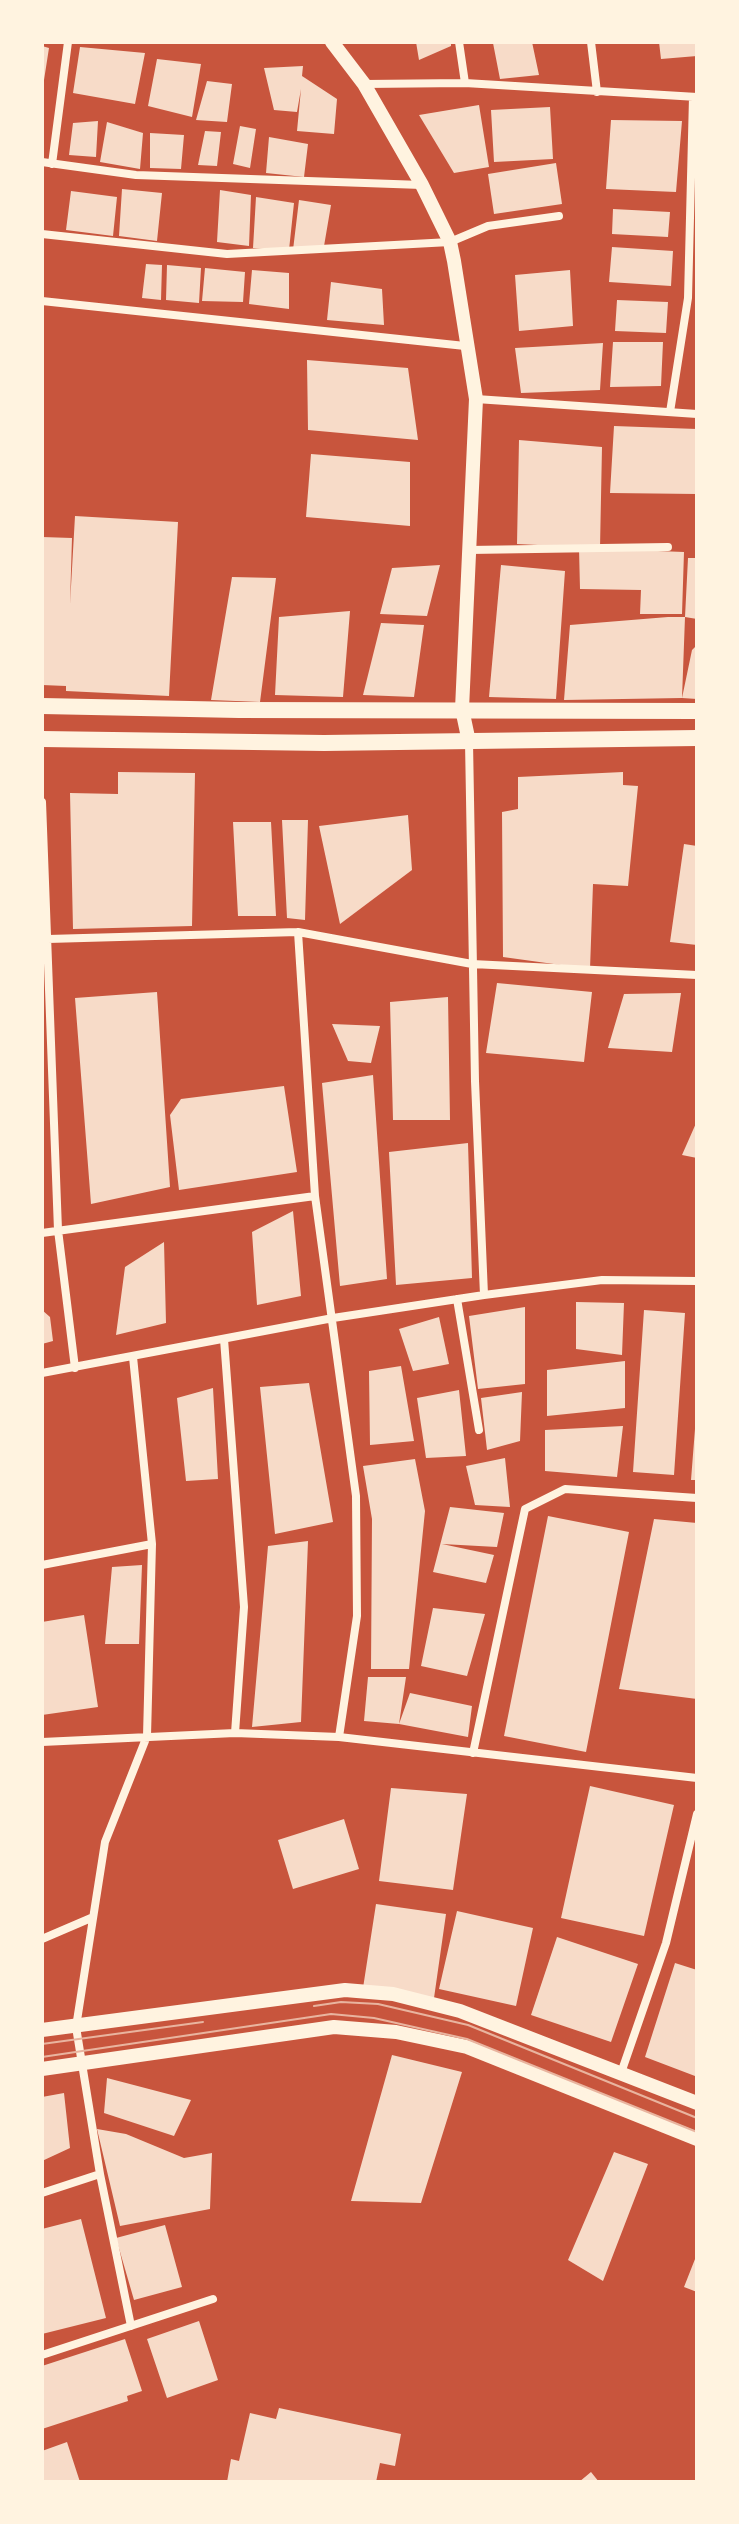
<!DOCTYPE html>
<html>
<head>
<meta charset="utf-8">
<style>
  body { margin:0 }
  #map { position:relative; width:739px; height:2524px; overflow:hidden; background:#c8553d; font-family:"Roboto Condensed",sans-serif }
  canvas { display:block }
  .frame { position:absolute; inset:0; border:44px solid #fff3e0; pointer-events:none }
</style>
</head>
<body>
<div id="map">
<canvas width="739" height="2524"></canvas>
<div class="frame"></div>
</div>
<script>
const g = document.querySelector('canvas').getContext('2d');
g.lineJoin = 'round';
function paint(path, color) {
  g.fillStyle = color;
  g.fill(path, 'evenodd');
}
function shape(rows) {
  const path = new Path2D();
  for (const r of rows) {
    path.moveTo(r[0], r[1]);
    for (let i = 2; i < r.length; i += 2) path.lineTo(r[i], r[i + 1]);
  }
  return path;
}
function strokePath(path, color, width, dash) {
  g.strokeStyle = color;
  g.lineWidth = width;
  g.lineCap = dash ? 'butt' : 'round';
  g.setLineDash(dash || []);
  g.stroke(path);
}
const building = shape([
  [416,42,451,42,451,46,419,60],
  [532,42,539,75,500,79,493,43],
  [659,42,697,42,697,56,661,59],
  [42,46,49,48,44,80,42,80],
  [80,47,145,53,135,104,73,93],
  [157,59,201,64,192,117,148,106],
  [303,66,302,76,337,99,334,134,297,131,301,89,297,112,274,110,264,68],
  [207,81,232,84,227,122,196,120],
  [479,105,489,167,454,173,419,115],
  [550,107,553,159,494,162,491,110],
  [611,120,682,121,676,192,606,189],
  [98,121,96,157,69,155,73,123],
  [107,122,143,133,140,169,100,162],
  [240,126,256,129,250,168,233,164],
  [205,131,221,132,217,166,198,165],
  [150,133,184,135,181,169,150,168],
  [269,137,308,144,304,177,266,173],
  [556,163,562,204,494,214,488,174],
  [122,189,162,193,157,241,119,236],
  [220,190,251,195,249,246,217,242],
  [71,191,117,197,113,236,66,230],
  [256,197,294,203,289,250,253,248],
  [299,200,331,205,323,252,293,250],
  [613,209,670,212,668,237,612,234],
  [612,247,673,251,671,286,609,282],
  [146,264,162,265,161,300,142,298],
  [167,265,201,268,199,303,166,300],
  [205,268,245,272,243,302,202,301],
  [252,270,289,273,289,309,249,304],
  [570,270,573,326,519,331,515,275],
  [331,282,382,289,384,325,327,320],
  [617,300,668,302,666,333,615,331],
  [613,342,663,342,661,386,610,387],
  [603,343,600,390,521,393,515,348],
  [307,360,408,368,418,440,308,430],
  [614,426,697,429,697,494,610,493],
  [519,440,602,447,600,548,517,544],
  [311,454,410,462,410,526,306,517],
  [75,516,178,522,169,696,66,691,66,686,42,685,42,537,72,538,70,604],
  [579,548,684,552,682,614,640,614,641,590,580,589],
  [688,558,697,558,697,619,685,617],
  [440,565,427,616,380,614,392,568],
  [501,565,565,571,556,699,489,697],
  [232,577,276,578,260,702,211,700],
  [350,611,343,697,275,695,279,617],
  [668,617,685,617,682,698,564,700,570,625],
  [381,623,424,625,414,697,363,695],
  [697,645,697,699,682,698,692,650],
  [118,772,195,773,192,926,73,929,70,793,118,794],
  [623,772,623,785,638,786,628,886,593,884,590,969,503,957,502,812,518,809,518,777],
  [408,815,412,870,340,924,319,826],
  [282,820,308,820,305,920,287,918],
  [233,822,271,822,276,916,238,916],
  [684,844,697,846,697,945,670,942],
  [497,983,592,992,584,1062,486,1053],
  [157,992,170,1187,91,1204,75,998],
  [681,993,672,1052,608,1048,624,994],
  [448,997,450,1120,393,1120,390,1002],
  [332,1024,380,1026,371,1063,348,1061],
  [373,1075,387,1279,340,1286,322,1083],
  [284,1086,297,1172,179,1190,170,1115,181,1099],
  [697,1121,697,1158,682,1155],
  [468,1143,472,1278,396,1285,389,1152],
  [293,1211,301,1296,257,1305,252,1232],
  [164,1242,166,1323,116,1335,125,1267],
  [576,1302,624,1303,622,1355,576,1349],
  [525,1307,525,1384,478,1389,469,1316],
  [42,1310,50,1317,53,1341,42,1344],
  [644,1310,685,1313,674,1475,633,1472],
  [439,1317,449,1364,413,1371,399,1329],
  [625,1361,625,1408,547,1416,547,1370],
  [401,1366,414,1441,370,1445,369,1371],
  [309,1383,333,1522,275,1534,260,1387],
  [213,1388,218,1479,186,1481,177,1398],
  [459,1390,466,1456,426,1458,417,1398],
  [522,1392,520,1441,487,1450,481,1398],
  [623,1426,617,1477,545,1471,545,1430],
  [695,1429,697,1429,697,1480,691,1480],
  [505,1458,510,1507,475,1505,466,1466],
  [415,1459,425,1511,409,1669,371,1669,372,1519,363,1466],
  [450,1507,504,1513,497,1547,442,1544,494,1555,486,1583,433,1572],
  [548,1516,629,1532,586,1752,504,1736],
  [654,1519,697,1523,697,1699,619,1689],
  [308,1541,301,1722,252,1727,268,1546],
  [142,1565,139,1644,105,1644,112,1567],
  [433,1608,485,1614,467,1676,421,1666],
  [84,1615,98,1707,42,1715,42,1622],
  [368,1677,406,1677,399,1724,364,1721],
  [410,1693,472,1706,468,1737,399,1724],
  [590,1786,674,1805,644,1936,561,1918],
  [391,1788,467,1794,453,1890,379,1881],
  [344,1819,359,1869,293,1889,278,1840],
  [376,1904,446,1914,434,1998,363,1988],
  [457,1911,533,1928,516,2006,439,1989],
  [557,1937,638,1964,611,2042,531,2015],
  [675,1963,697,1970,695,2076,645,2057],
  [392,2055,462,2072,421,2203,351,2201],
  [107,2078,191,2100,174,2136,104,2113],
  [64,2093,70,2148,42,2161,42,2097],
  [97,2129,126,2134,184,2158,212,2153,210,2209,120,2226],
  [614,2152,648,2164,603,2281,568,2260],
  [81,2219,106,2318,42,2334,42,2229],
  [165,2225,182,2287,134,2300,116,2238],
  [697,2254,697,2292,684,2287],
  [199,2321,218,2380,167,2398,147,2339],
  [125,2339,142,2391,127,2396,128,2401,42,2429,42,2366],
  [279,2408,401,2434,395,2466,380,2463,376,2482,227,2482,231,2459,239,2461,250,2413,276,2419],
  [67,2442,80,2482,42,2482,42,2451],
  [591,2472,599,2482,579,2482]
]);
const minor = shape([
  [459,42,465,83],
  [591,42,597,92],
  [364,84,465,83,697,97],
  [42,162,136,175,422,185],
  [52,164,68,42],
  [42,234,227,254,450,242,488,226,559,216],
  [42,301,465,346],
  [476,399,697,414],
  [670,412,688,298,693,97],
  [469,550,668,547],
  [469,742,475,1081,484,1295],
  [42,802,58,1230,75,1368],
  [298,932,315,1196,356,1496,357,1616,339,1737],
  [48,939,298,932,472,964,697,975],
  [42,1233,315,1196],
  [457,1299,479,1430],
  [224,1339,244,1607,235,1733],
  [42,1373,333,1318,484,1295,602,1280,697,1281],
  [42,1565,152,1544],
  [42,1742,235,1733,339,1737,697,1778],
  [473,1753,525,1509,565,1489,697,1498],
  [42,1939,91,1918],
  [621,2073,666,1943,697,1814],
  [100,2174,131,2326],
  [42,2193,100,2174,76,2027,105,1842,147,1736,152,1544,133,1357],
  [42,2355,213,2299]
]);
const tertiary = shape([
  [332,42,364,84,422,185,450,242,454,261,476,399,462,709,469,742],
  [42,2030,345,1990,393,1994,460,2011,697,2103],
  [42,2069,334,2027,396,2032,467,2047,697,2139]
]);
const secondary = shape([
  [42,706,239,710,697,711],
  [42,739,324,743,697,738]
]);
const tram = shape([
  [314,2006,341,2002,378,2004,468,2025,697,2118],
  [42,2044,203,2022],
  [42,2057,331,2014,374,2018,467,2039,697,2132]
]);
paint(building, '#f7dbc8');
strokePath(minor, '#fff3e0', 8);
strokePath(tertiary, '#fff3e0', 14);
strokePath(secondary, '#fff3e0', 16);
strokePath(tram, '#e9b49f', 2);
</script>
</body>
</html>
